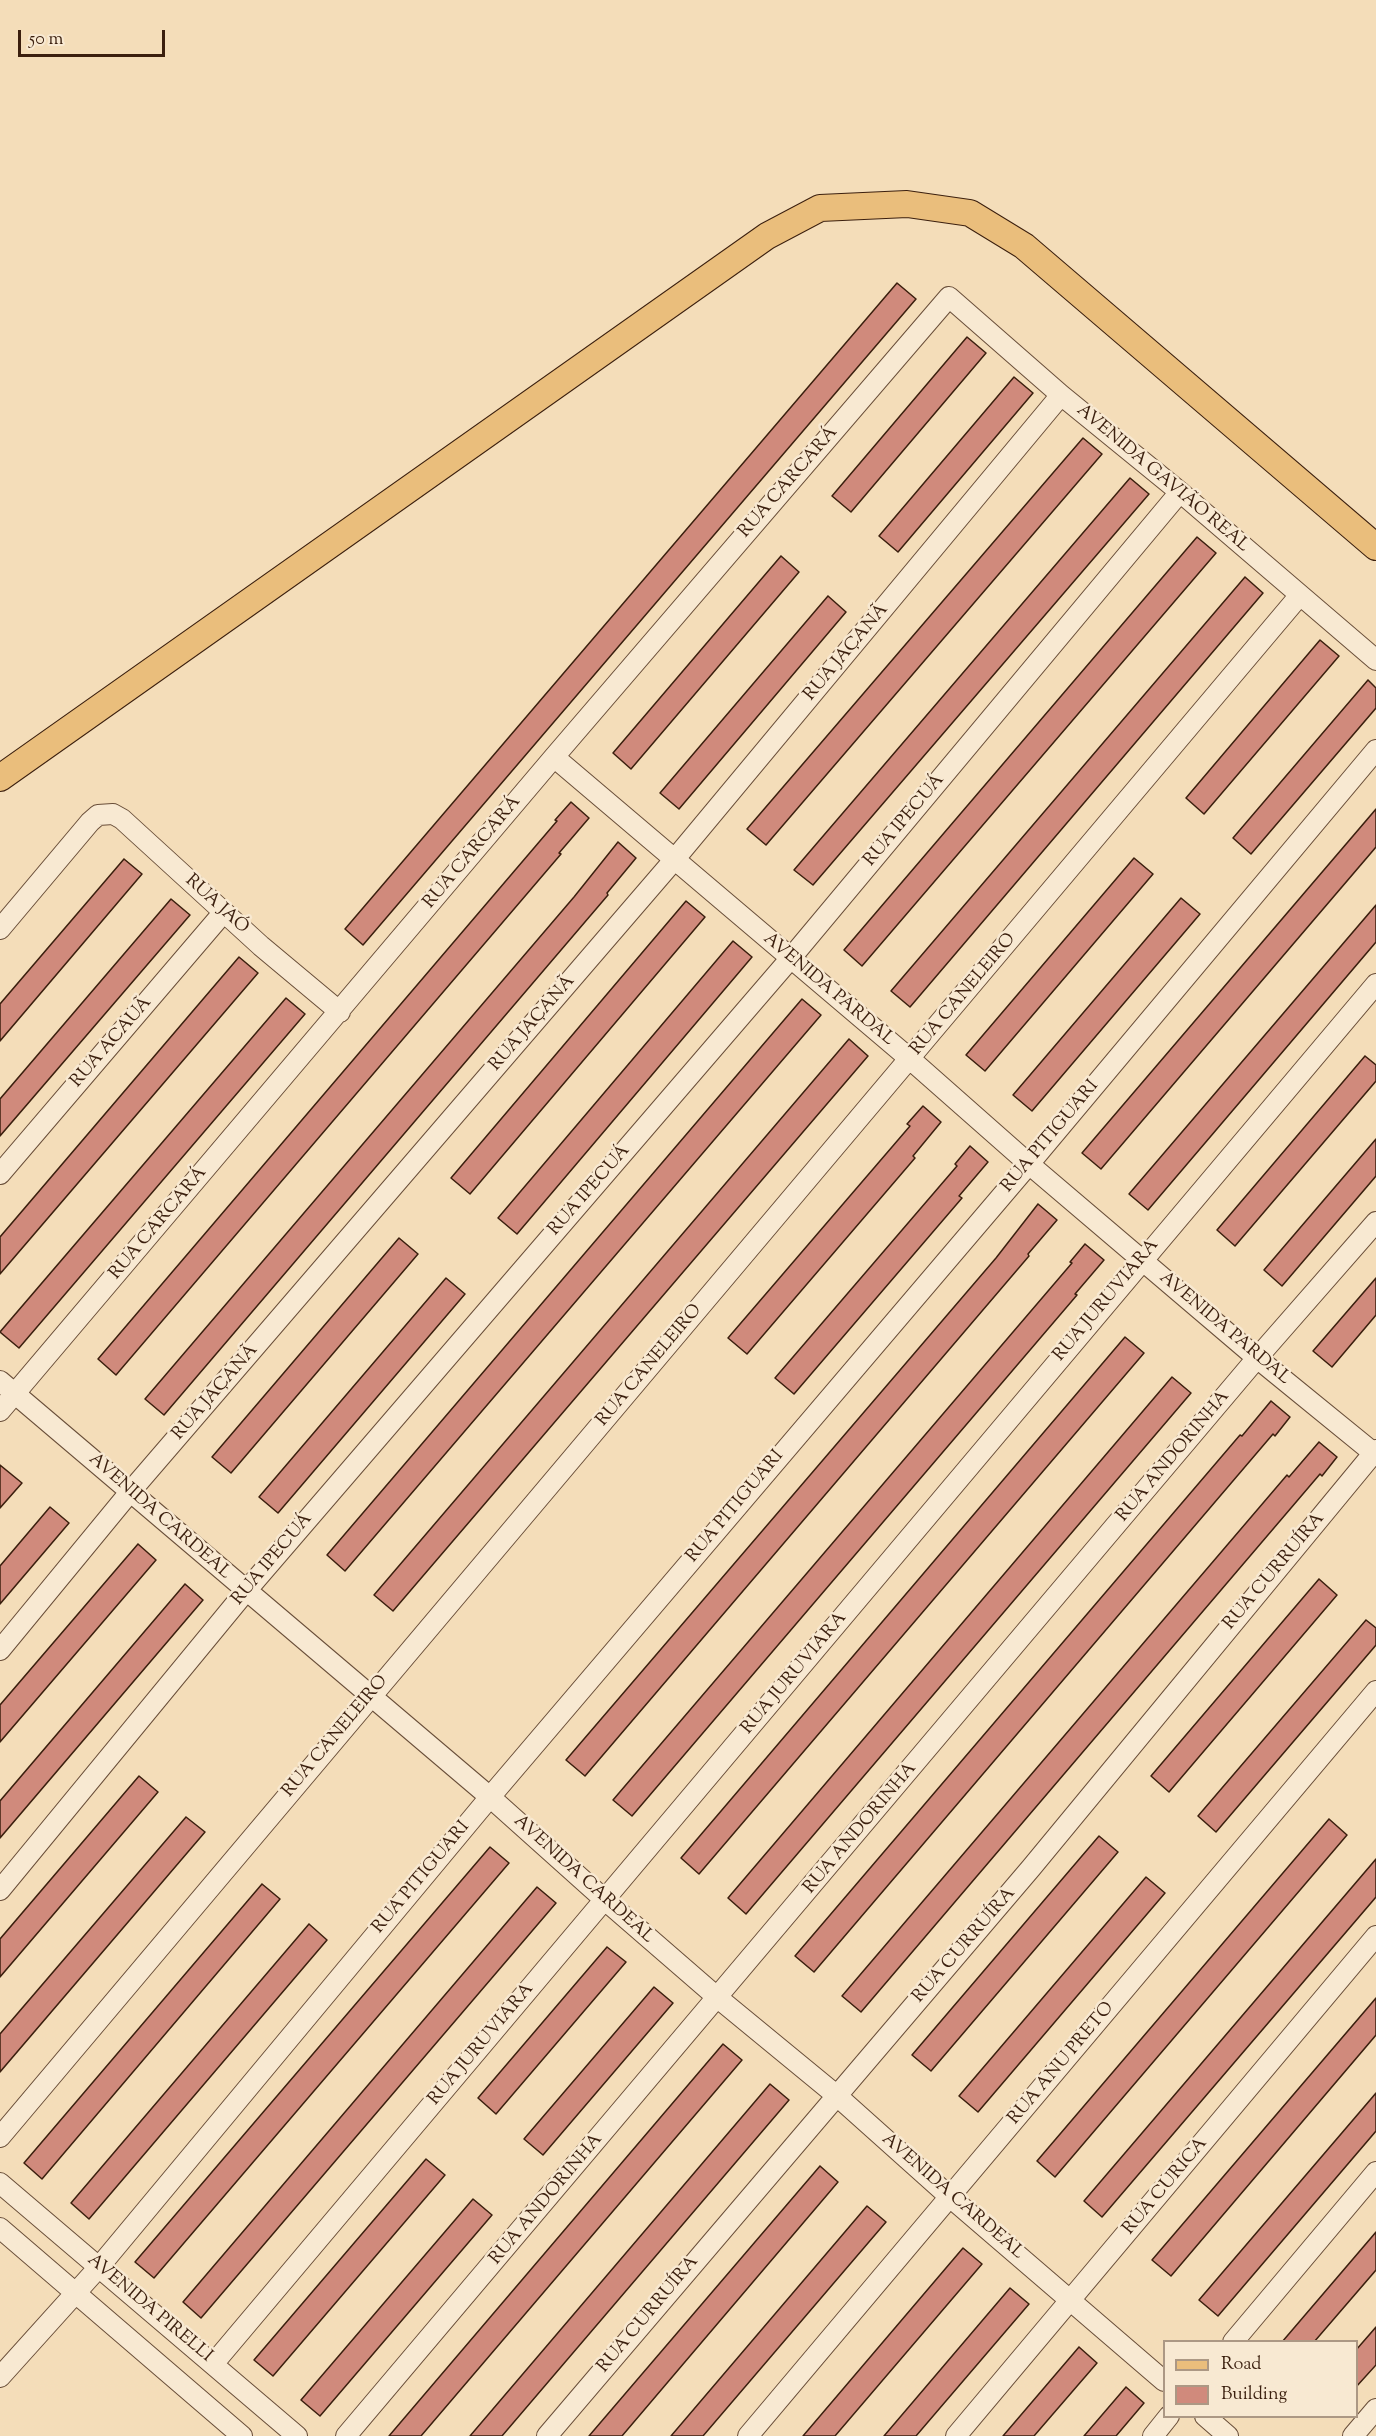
<!DOCTYPE html>
<html>
<head>
<meta charset="utf-8">
<style>
  body { margin:0 }
  #map { position:relative; width:1376px; height:2436px; overflow:hidden; background:#f4ddb9; font-family:"Sorts Mill Goudy",serif }
  canvas { display:block }
  .legend { position:absolute; left:1163px; top:2340px; width:195px; height:78px; box-sizing:border-box; background:#f8e9d2; border:2px solid #ac9884; margin:0; padding:8px 10px; list-style:none; font-size:18px; color:#3b1f0e }
  .legend li { display:flex; align-items:center; gap:12px; height:30px }
  .legend b { width:30px; border:2px solid #ac9884 }
  .scale { position:absolute; left:18px; top:30px; width:147px; height:27px; box-sizing:border-box; border:3px solid #3b1f0e; border-top:0; padding-left:8px; font-size:18px; line-height:21px; white-space:nowrap; color:#3b1f0e; -webkit-text-stroke:4px #f8e9d2; paint-order:stroke }
</style>
</head>
<body>
<div id="map">
<canvas width="1376" height="2436"></canvas>
<ul class="legend">
<li><b style="height:8px;background:#eabe7c"></b>Road</li>
<li><b style="height:16px;background:#d08a7c"></b>Building</li>
</ul>
<div class="scale">50 m</div>
</div>
<script>
const g = document.querySelector('canvas').getContext('2d');
g.lineJoin = 'round';
function paint(path, color) {
  g.fillStyle = color;
  g.fill(path, 'evenodd');
}
function shape(rows) {
  const path = new Path2D();
  for (const r of rows) {
    path.moveTo(r[0], r[1]);
    for (let i = 2; i < r.length; i += 2) path.lineTo(r[i], r[i + 1]);
  }
  return path;
}
function strokePath(path, color, width, dash) {
  g.strokeStyle = color;
  g.lineWidth = width;
  g.lineCap = dash ? 'butt' : 'round';
  g.setLineDash(dash || []);
  g.stroke(path);
}
function drawText(font, color, halo, rows, align = 'center') {
  g.font = font + ' "Sorts Mill Goudy",serif';
  g.lineWidth = 5;
  g.setLineDash([]);
  g.textBaseline = 'middle';
  g.strokeStyle = halo;
  g.fillStyle = color;
  for (const [text, x, y, turn = 0] of rows) {
    g.save();
    g.translate(x, y);
    g.rotate((+turn || 0) * Math.PI / 180);
    g.textAlign = isNaN(turn) ? turn : align;
    if (halo) g.strokeText(text, 0, 0);
    g.fillText(text, 0, 0);
    g.restore();
  }
}
const building = shape([
  [897,283,916,299,363,945,345,929,897,283],
  [967,337,986,353,851,512,832,496,967,337],
  [1014,377,1033,393,898,552,879,536,1014,377],
  [1083,438,1102,454,766,845,747,829,1083,438],
  [1130,478,1149,494,813,885,794,870,1130,478],
  [1197,537,1216,553,862,966,844,950,1197,537],
  [781,556,799,572,631,769,613,753,781,556],
  [1245,577,1263,593,910,1007,891,991,1245,577],
  [828,596,846,612,679,809,660,793,828,596],
  [1320,640,1339,656,1204,814,1186,798,1320,640],
  [1368,680,1376,688,1376,708,1251,854,1233,838,1368,680],
  [571,802,589,818,559,853,561,854,116,1375,98,1359,557,821,555,820,571,802],
  [1376,809,1376,847,1101,1169,1082,1153,1376,809],
  [618,842,636,858,607,893,608,895,164,1415,145,1399,574,897,618,842],
  [1134,858,1153,874,985,1071,966,1055,1134,858],
  [124,859,142,874,0,1041,0,1004,124,859],
  [1181,898,1200,914,1032,1111,1013,1095,1181,898],
  [171,899,190,915,0,1136,0,1099,171,899],
  [686,901,705,917,470,1194,451,1178,686,901],
  [1376,905,1376,942,1148,1210,1129,1194,1376,905],
  [733,941,752,957,517,1234,498,1218,733,941],
  [239,957,258,973,0,1274,0,1237,239,957],
  [286,998,305,1014,19,1348,0,1332,286,998],
  [802,999,821,1015,345,1571,327,1555,802,999],
  [849,1039,868,1056,393,1611,374,1595,849,1039],
  [1365,1056,1376,1065,1376,1081,1235,1246,1217,1230,1365,1056],
  [923,1106,941,1122,913,1156,915,1158,747,1354,728,1338,910,1126,907,1124,923,1106],
  [1376,1139,1376,1176,1282,1286,1264,1270,1376,1139],
  [970,1146,988,1162,959,1196,962,1198,794,1394,775,1378,957,1166,955,1164,970,1146],
  [1038,1204,1057,1220,1028,1254,1029,1256,585,1776,566,1760,996,1258,1038,1204],
  [399,1238,418,1254,231,1473,212,1457,399,1238],
  [1085,1244,1104,1260,1075,1294,1077,1295,632,1816,613,1800,1072,1263,1070,1262,1085,1244],
  [446,1278,465,1294,278,1513,259,1497,446,1278],
  [1376,1278,1376,1315,1332,1367,1313,1351,1376,1278],
  [1125,1337,1144,1353,699,1874,681,1858,1125,1337],
  [1172,1377,1191,1393,746,1914,728,1898,1172,1377],
  [1271,1401,1290,1417,1275,1436,1273,1434,814,1972,795,1956,1240,1435,1242,1436,1271,1401],
  [1319,1442,1337,1457,1322,1476,1320,1474,861,2012,842,1996,1287,1475,1289,1477,1319,1442],
  [0,1465,22,1483,0,1508,0,1465],
  [50,1507,69,1523,0,1604,0,1566,50,1507],
  [138,1544,156,1560,0,1742,0,1705,138,1544],
  [1319,1579,1337,1595,1169,1792,1151,1776,1319,1579],
  [185,1584,203,1600,0,1838,0,1801,185,1584],
  [1366,1620,1376,1628,1376,1645,1216,1832,1198,1816,1366,1620],
  [139,1776,158,1792,0,1977,0,1939,139,1776],
  [186,1817,205,1832,0,2072,0,2034,186,1817],
  [1329,1819,1347,1835,1055,2177,1037,2161,1329,1819],
  [1099,1836,1118,1852,931,2071,912,2055,1099,1836],
  [490,1847,509,1863,154,2278,135,2262,490,1847],
  [1376,1859,1376,1897,1102,2217,1084,2201,1376,1859],
  [1146,1877,1165,1893,978,2112,959,2096,1146,1877],
  [262,1884,280,1899,42,2179,24,2163,262,1884],
  [537,1887,556,1903,201,2318,183,2302,537,1887],
  [309,1924,327,1940,89,2219,71,2203,309,1924],
  [607,1947,626,1962,496,2114,478,2098,607,1947],
  [654,1987,673,2003,543,2155,524,2139,654,1987],
  [1376,1998,1376,2035,1171,2276,1152,2260,1376,1998],
  [723,2044,742,2060,666,2149,421,2436,389,2436,723,2044],
  [770,2084,789,2100,502,2436,470,2436,770,2084],
  [1376,2093,1376,2131,1218,2316,1199,2300,1376,2093],
  [426,2159,445,2175,273,2376,254,2360,426,2159],
  [820,2166,838,2182,690,2356,622,2436,589,2436,820,2166],
  [473,2199,492,2215,320,2416,301,2400,473,2199],
  [867,2206,886,2222,703,2436,671,2436,867,2206],
  [1376,2232,1376,2270,1314,2342,1282,2342,1376,2232],
  [963,2248,982,2264,835,2436,803,2436,963,2248],
  [1010,2288,1029,2304,916,2436,884,2436,1010,2288],
  [1376,2327,1376,2365,1356,2387,1356,2350,1376,2327],
  [1079,2347,1097,2363,1078,2385,1034,2436,1003,2436,1079,2347],
  [1126,2387,1144,2403,1116,2436,1084,2436,1126,2387]
]);
const minor = shape([
  [554,757,910,1059,1029,1164,1257,1358,1376,1455],
  [0,929,90,822,98,815,113,814,122,819,261,946,340,1012],
  [0,1174,223,913],
  [0,1381,490,1797,605,1900,718,1998,836,2095,950,2197,1164,2381],
  [0,1411,554,757,949,297,1061,395,1180,492,1376,660],
  [0,1650,130,1492,674,860,1061,395],
  [0,1890,246,1591,790,959,1180,492],
  [0,2137,1300,595],
  [0,2183,297,2436],
  [0,2228,242,2436],
  [1233,2342,1376,2172],
  [214,2363,1376,984],
  [0,2377,99,2267,490,1797,1029,1164,1376,750],
  [1205,2416,1228,2436],
  [346,2436,1257,1358,1376,1222],
  [547,2436,1031,1868,1376,1450],
  [748,2436,1376,1691],
  [956,2436,1376,1936],
  [1153,2436,1169,2416],
  [1353,2436,1376,2409]
]);
const major = shape([
  [0,778,767,236,820,208,907,204,970,213,1024,246,1376,547]
]);
const streetNames = [
  ["AVENIDA GAVIÃO REAL",1162,479,40],
  ["RUA CARCARÁ",789,483,-49],
  ["RUA JAÇANÃ",847,653,-50],
  ["RUA IPECUÁ",905,821,-50],
  ["RUA CARCARÁ",473,853,-50],
  ["RUA JAÓ",216,905,42],
  ["AVENIDA PARDAL",828,990,40],
  ["RUA CANELEIRO",964,995,-50],
  ["RUA JAÇANÃ",533,1024,-49],
  ["RUA ACAUÃ",112,1043,-49],
  ["RUA PITIGUARI",1051,1137,-50],
  ["RUA IPECUÁ",590,1191,-49],
  ["RUA CARCARÁ",159,1224,-50],
  ["RUA JURUVIARA",1107,1301,-50],
  ["AVENIDA PARDAL",1224,1329,40],
  ["RUA CANELEIRO",650,1366,-50],
  ["RUA JAÇANÃ",216,1393,-49],
  ["RUA ANDORINHA",1174,1457,-50],
  ["RUA PITIGUARI",736,1507,-50],
  ["AVENIDA CARDEAL",159,1517,41],
  ["RUA IPECUÁ",273,1560,-50],
  ["RUA CURRUÍRA",1275,1572,-50],
  ["RUA JURUVIARA",795,1674,-50],
  ["RUA CANELEIRO",336,1737,-50],
  ["RUA ANDORINHA",861,1829,-50],
  ["RUA PITIGUARI",422,1878,-50],
  ["AVENIDA CARDEAL",583,1880,42],
  ["RUA CURRUÍRA",965,1946,-49],
  ["RUA JURUVIARA",482,2045,-50],
  ["RUA ANU PRETO",1062,2064,-50],
  ["RUA CURICA",1166,2187,-50],
  ["AVENIDA CARDEAL",952,2197,41],
  ["RUA ANDORINHA",547,2200,-50],
  ["AVENIDA PIRELLI",149,2309,40],
  ["RUA CURRUÍRA",649,2315,-50]
];
paint(building, '#d08a7c');
strokePath(building, '#3b1f0e', 1.5);
strokePath(minor, '#694e39', 22);
strokePath(major, '#3b1f0e', 28);
strokePath(minor, '#f8e9d2', 20);
strokePath(major, '#eabe7c', 26);
drawText('18px', '#3b1f0e', '#f8e9d2', streetNames);
</script>
</body>
</html>
